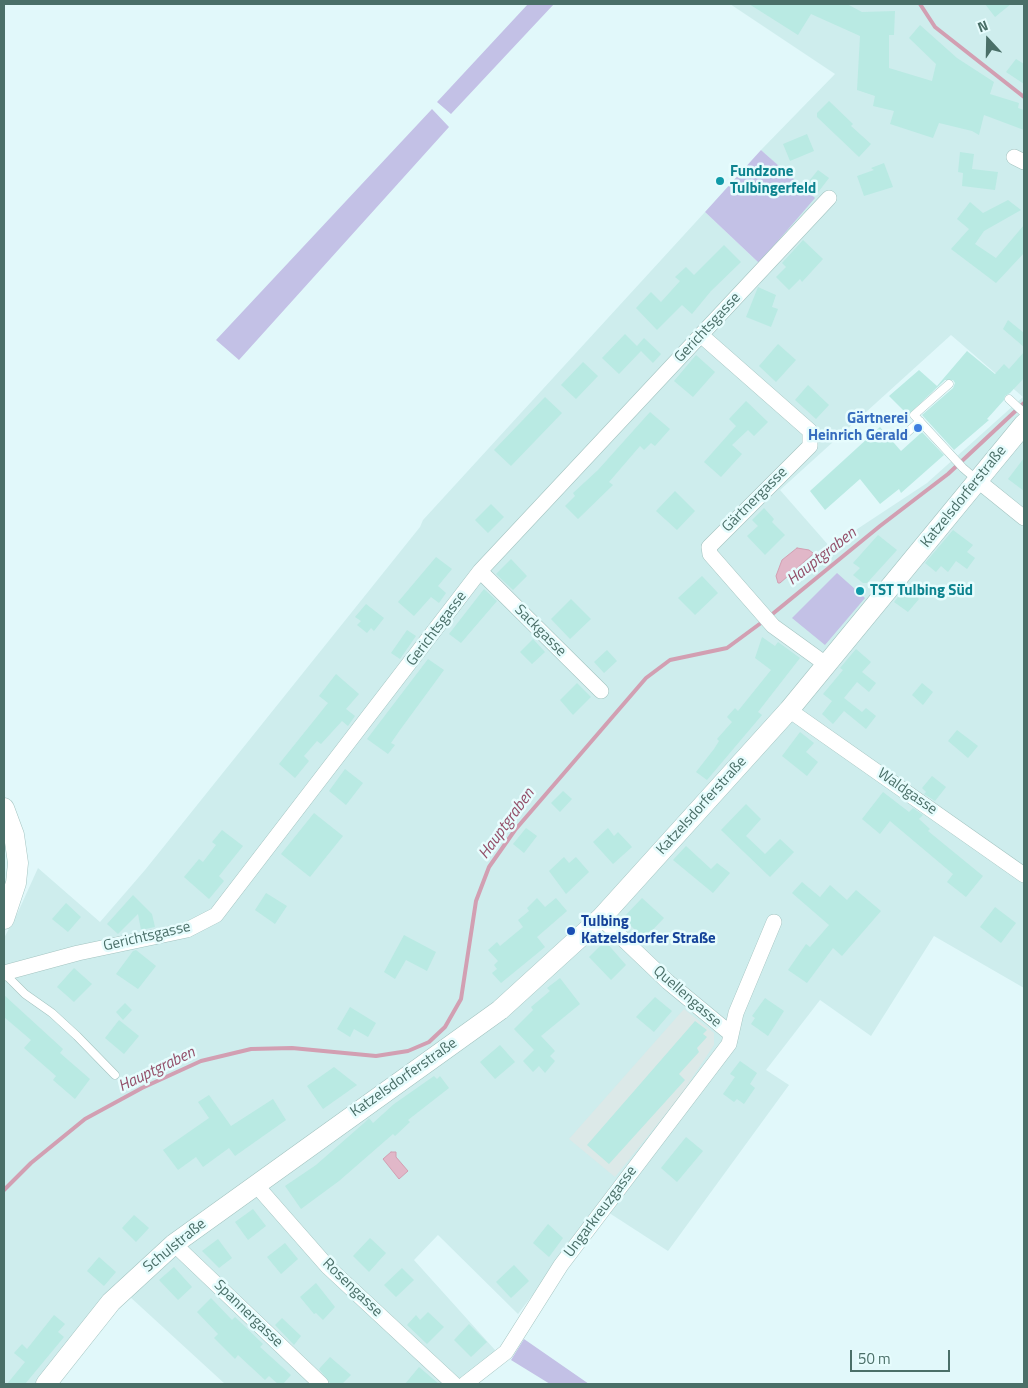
<!DOCTYPE html>
<html>
<head>
<meta charset="utf-8">
<style>
  body { margin:0 }
  #map { position:relative; width:1028px; height:1388px; overflow:hidden; background:#e1f8fa; font-family:"Titillium Web",sans-serif }
  canvas { display:block }
  .frame { position:absolute; inset:0; border:5px solid #4a6f68; pointer-events:none }
  .north { position:absolute; left:963px; top:15px; width:50px; height:50px; -webkit-text-stroke:4px #e6fcfd; paint-order:stroke; rotate:339deg; font-size:14px; font-weight:700; line-height:20px; text-align:center; color:#4a6f68 }
  .north::after { content:''; display:block; margin:auto; width:18px; height:22px; background:#4a6f68; clip-path:polygon(50% 0,100% 100%,50% 72%,0 100%) }
  .scale { position:absolute; left:850px; top:1350px; width:100px; height:22px; box-sizing:border-box; border:2px solid #4a6f68; border-top:0; padding-left:6px; font-size:15px; line-height:18px; white-space:nowrap; color:#4a6f68; -webkit-text-stroke:4px #e6fcfd; paint-order:stroke }
</style>
</head>
<body>
<div id="map">
<canvas width="1028" height="1388"></canvas>
<div class="frame"></div>
<div class="north">N</div>
<div class="scale">50 m</div>
</div>
<script>
const g = document.querySelector('canvas').getContext('2d');
g.lineJoin = 'round';
function paint(path, color) {
  g.fillStyle = color;
  g.fill(path, 'evenodd');
}
function shape(rows) {
  const path = new Path2D();
  for (const r of rows) {
    path.moveTo(r[0], r[1]);
    for (let i = 2; i < r.length; i += 2) path.lineTo(r[i], r[i + 1]);
  }
  return path;
}
function strokePath(path, color, width, dash) {
  g.strokeStyle = color;
  g.lineWidth = width;
  g.lineCap = dash ? 'butt' : 'round';
  g.setLineDash(dash || []);
  g.stroke(path);
}
function drawText(font, color, halo, rows, align = 'center') {
  g.font = font + ' "Titillium Web",sans-serif';
  g.lineWidth = 5;
  g.setLineDash([]);
  g.textBaseline = 'middle';
  g.strokeStyle = halo;
  g.fillStyle = color;
  for (const [text, x, y, turn = 0] of rows) {
    g.save();
    g.translate(x, y);
    g.rotate((+turn || 0) * Math.PI / 180);
    g.textAlign = isNaN(turn) ? turn : align;
    if (halo) g.strokeText(text, 0, 0);
    g.fillText(text, 0, 0);
    g.restore();
  }
}
const residential = shape([
  [730,4,1024,4,1024,988,934,936,871,1036,820,1000,766,1070,789,1085,668,1251,600,1207,518,1314,438,1235,414,1260,504,1360,473,1384,225,1384,129,1296,57,1384,4,1384,4,938,18,912,38,868,100,922,145,870,420,527,423,520,705,212,759,263,814,198,761,150,835,74],
  [951,335,1023,397,927,483,830,547,780,490]
]);
const industrial = shape([
  [684,1009,714,1033,714,1045,680,1096,615,1177,569,1139]
]);
const green = shape([
  [528,4,554,4,451,114,437,102],
  [432,109,449,127,239,360,216,340],
  [761,150,815,198,759,263,705,212],
  [837,573,865,598,825,645,792,618],
  [524,1339,589,1384,550,1384,511,1360]
]);
const water = shape([
  [797,548,809,550,813,553,812,555,780,583,778,583,776,576,782,560,797,548],
  [391,1152,396,1152,396,1157,408,1171,399,1179,383,1159,391,1152]
]);
const stream = shape([
  [920,4,935,27,1024,97],
  [770,616,880,526,948,474,1024,403],
  [4,1190,31,1163,85,1119,142,1088,201,1061,251,1049,292,1048,376,1056,408,1051,429,1042,445,1027,461,999,476,901,489,867,515,830,646,678,670,660,727,648,765,620]
]);
const building = shape([
  [749,4,847,4,862,12,895,11,894,35,889,35,889,68,932,81,936,64,909,38,920,25,957,58,994,82,990,94,1019,103,1018,108,1024,110,1024,130,984,115,979,135,972,131,939,123,933,138,890,124,894,111,873,106,875,96,857,90,860,36,811,14,798,35],
  [985,4,1011,4,995,17],
  [1016,59,1024,64,1024,84,1006,72],
  [829,101,853,124,851,126,871,144,859,157,817,117,817,113],
  [807,134,814,151,790,161,783,144],
  [960,152,974,154,972,169,998,172,995,190,962,186,963,173,958,172],
  [884,163,893,187,864,196,857,176,874,170,871,168],
  [818,170,829,178,816,195,805,186],
  [1008,200,1021,210,984,231,975,244,996,258,1024,225,1024,253,996,283,951,249,969,229,957,219,970,202,983,213],
  [803,240,823,259,802,282,800,279,789,290,776,277,786,267,782,263],
  [724,245,741,262,711,291,692,314,682,305,657,330,636,308,651,292,661,302,680,281,675,277,686,267,694,275],
  [758,287,776,295,772,307,778,309,771,327,746,317],
  [1008,320,1024,333,1024,347,1003,329],
  [625,334,637,346,644,338,661,354,653,363,641,351,619,374,602,358],
  [778,344,796,360,776,382,759,366],
  [967,351,995,374,1004,364,1009,369,1024,352,1024,378,1010,393,1005,396,1004,400,987,419,989,420,954,450,922,415,953,388,955,383,953,380,945,380,908,415,889,396,919,370,937,386],
  [696,355,715,372,693,397,674,381],
  [583,362,598,376,576,399,561,385],
  [808,385,829,405,816,419,795,400],
  [545,397,562,413,511,466,494,450],
  [746,401,768,422,754,436,748,430,732,445,742,454,721,477,704,462,736,426,729,419],
  [650,412,670,429,655,446,651,443,644,450,640,446,609,482,613,485,578,519,565,506,575,496,573,493,598,470],
  [880,427,901,451,922,432,944,455,901,493,899,489,880,504,860,479,825,510,810,491],
  [1024,458,1024,491,1008,479],
  [675,491,695,511,677,530,656,511],
  [491,504,504,517,488,533,475,520],
  [764,508,774,519,772,522,785,535,765,555,747,536,758,526,752,520],
  [953,530,973,545,967,552,975,558,967,569,956,561,948,572,941,566,936,572,925,563],
  [878,535,897,550,867,583,863,583,853,575,860,568,853,563],
  [436,557,452,569,438,586,446,593,439,603,431,597,414,616,398,602],
  [511,559,527,576,513,590,496,574],
  [702,576,718,593,695,615,678,598],
  [905,588,919,599,908,612,894,602],
  [484,589,497,601,461,643,449,634],
  [571,599,591,619,570,639,551,619],
  [366,604,384,618,374,631,371,628,367,633,357,625,361,621,355,617],
  [407,630,416,636,400,659,391,653],
  [762,637,775,646,778,642,800,658,758,712,762,715,707,780,696,772,714,749,719,741,717,739,732,722,727,717,735,708,738,711,771,670,755,658],
  [533,639,545,652,532,664,520,652],
  [856,649,871,662,862,672,876,683,869,692,857,682,844,698,862,712,866,708,876,716,866,729,844,711,833,724,822,714,832,701,823,694,843,670,840,668],
  [607,650,617,661,604,673,594,662],
  [428,659,444,670,400,730,391,743,395,745,388,754,367,739],
  [336,674,359,694,346,709,355,716,348,726,342,721,321,744,317,741,304,756,309,761,295,778,279,764,328,703,319,696],
  [577,683,591,697,573,715,560,700],
  [922,683,933,692,923,705,912,695],
  [957,730,978,746,968,758,948,741],
  [800,732,814,743,806,752,818,762,807,776,782,756],
  [345,769,363,783,346,805,329,791],
  [932,776,946,787,935,801,924,794,926,792,922,788],
  [563,791,572,799,560,812,551,803],
  [883,792,909,812,913,808,923,815,919,819,930,829,928,831,983,876,966,897,947,882,953,874,890,821,880,834,862,819],
  [746,804,761,819,746,836,765,854,780,839,794,852,770,877,721,830],
  [314,813,343,836,310,877,281,854],
  [526,828,537,836,524,853,513,844],
  [608,828,614,836,618,832,632,847,613,864,593,842],
  [222,830,243,846,219,876,224,881,209,899,184,877,199,859,203,862,216,845,212,842],
  [686,846,711,869,717,863,730,873,713,893,673,860],
  [564,857,569,863,576,857,589,872,566,894,549,871],
  [802,882,820,897,830,885,847,900,856,890,881,911,842,956,833,948,807,983,788,970,806,944,810,947,829,925,792,893],
  [266,893,287,906,275,924,255,910],
  [133,895,152,914,155,927,141,930,138,914,118,934,107,924],
  [537,898,545,907,556,898,567,911,537,937,545,947,501,983,492,973,497,969,494,965,498,961,488,950,497,942,500,946,523,927,518,920,529,911,527,908],
  [642,898,664,918,644,939,623,918],
  [66,903,81,917,68,932,52,919],
  [995,907,1016,923,1001,943,980,927],
  [404,935,436,952,427,971,406,960,395,979,384,972],
  [605,941,626,965,611,980,589,957],
  [136,950,156,966,138,989,116,974,133,951],
  [74,968,92,984,74,1002,57,987],
  [560,978,580,1004,541,1036,555,1051,550,1056,555,1061,545,1073,539,1066,533,1072,523,1061,534,1050,514,1029,533,1010,531,1007,550,991,547,988],
  [4,995,63,1049,60,1053,90,1079,75,1099,53,1080,56,1076,24,1048,31,1040,4,1017],
  [655,997,672,1011,654,1032,636,1017],
  [765,998,784,1011,768,1036,751,1024,755,1018,752,1016],
  [125,1003,132,1010,123,1020,116,1012],
  [350,1007,376,1023,368,1037,354,1029,350,1037,337,1029],
  [119,1020,139,1036,124,1054,105,1038],
  [695,1021,707,1030,703,1034,707,1037,697,1048,699,1052,679,1074,685,1080,609,1164,587,1145],
  [500,1045,515,1062,495,1079,480,1062],
  [740,1061,757,1073,750,1084,755,1088,744,1104,737,1099,734,1102,723,1094,735,1077,730,1074],
  [334,1067,357,1085,323,1109,307,1086],
  [434,1076,437,1079,440,1076,449,1088,408,1120,410,1122,395,1136,393,1134,339,1181,301,1209,285,1186,316,1165,364,1123,369,1118,373,1123,394,1104],
  [209,1095,231,1126,273,1099,286,1120,235,1156,229,1148,203,1167,196,1157,178,1170,163,1150,209,1118,198,1102],
  [686,1137,703,1151,677,1182,661,1168],
  [253,1209,266,1226,248,1240,235,1222],
  [134,1215,149,1228,136,1242,122,1228],
  [548,1224,563,1238,549,1257,533,1243],
  [370,1238,386,1253,369,1272,353,1256],
  [218,1239,232,1258,219,1268,202,1251],
  [285,1243,298,1259,281,1274,267,1257],
  [99,1257,116,1272,104,1286,87,1271],
  [514,1265,529,1281,511,1298,496,1282],
  [174,1267,192,1287,178,1300,159,1280],
  [402,1268,414,1280,396,1297,384,1285],
  [316,1283,335,1307,323,1320,316,1313,314,1314,300,1297],
  [211,1298,232,1320,235,1317,263,1344,260,1347,291,1375,283,1384,278,1384,269,1376,265,1380,238,1355,235,1359,214,1338,218,1334,197,1312],
  [428,1312,444,1327,427,1344,407,1325,416,1315,420,1320],
  [54,1315,65,1324,58,1332,64,1337,25,1384,7,1384,25,1362,14,1353,22,1344,27,1349],
  [282,1318,301,1336,294,1345,275,1325],
  [469,1324,487,1342,471,1357,454,1340],
  [330,1357,351,1375,342,1384,331,1384,319,1369],
  [419,1367,439,1384,405,1384]
]);
const service = shape([
  [949,384,914,415,963,468,977,480],
  [1009,399,1024,413],
  [902,437,920,421],
  [4,973,25,994,52,1013,77,1036,115,1075]
]);
const minor = shape([
  [1014,157,1024,162],
  [702,336,810,431,810,446,709,547,710,554,773,626,827,665],
  [977,480,1024,518],
  [480,571,601,691],
  [789,710,1024,875],
  [601,918,668,982,731,1034],
  [4,973,78,953,187,930,216,915,480,571,829,198],
  [256,1185,328,1267,454,1384],
  [174,1244,321,1384],
  [465,1384,506,1352,561,1265,729,1044,736,1013,774,922]
]);
const tertiary = shape([
  [4,808,14,835,18,863,16,883,4,919],
  [46,1384,111,1302,174,1244,500,1010,601,918,789,710,1024,424]
]);
const markers = [
  [720,181,5,"#0f9aa8"],
  [918,428,5,"#3f7fe0"],
  [860,591,5,"#0f9aa8"],
  [571,931,5,"#1a4fb4"]
];
const cultureNames = [
  ["Fundzone",730,172],
  ["Tulbingerfeld",730,189],
  ["TST Tulbing Süd",870,591]
];
const streetNames = [
  ["Gerichtsgasse",708,328,-47],
  ["Katzelsdorferstraße",964,497,-51],
  ["Gärtnergasse",755,500,-45],
  ["Gerichtsgasse",437,629,-53],
  ["Sackgasse",540,631,45],
  ["Waldgasse",907,792,35],
  ["Katzelsdorferstraße",702,806,-48],
  ["Gerichtsgasse",147,937,-13],
  ["Quellengasse",687,997,41],
  ["Katzelsdorferstraße",404,1078,-35],
  ["Ungarkreuzgasse",601,1212,-53],
  ["Schulstraße",175,1246,-39],
  ["Rosengasse",352,1288,44],
  ["Spannergasse",248,1314,44]
];
const shopNames = [
  ["Gärtnerei",908,419],
  ["Heinrich Gerald",908,436]
];
const transitNames = [
  ["Tulbing",581,922],
  ["Katzelsdorfer Straße",581,939]
];
const waterNames = [
  ["Hauptgraben",822,557,-38],
  ["Hauptgraben",507,824,-54],
  ["Hauptgraben",157,1070,-26]
];
paint(residential, '#ceeded');
paint(industrial, '#dce9e8');
paint(green, '#c3c1e6');
paint(water, '#e1b7c8');
strokePath(water, '#d29fb2', 1);
strokePath(stream, '#d29fb2', 4);
paint(building, '#b9eae3');
strokePath(service, '#a4c4c1', 9);
strokePath(minor, '#a4c4c1', 16);
strokePath(tertiary, '#a4c4c1', 21);
strokePath(service, '#fff', 8);
strokePath(minor, '#fff', 15);
strokePath(tertiary, '#fff', 20);
for (const [x, y, r, color] of markers) {
  const dot = new Path2D();
  dot.arc(x, y, r, 0, 2 * Math.PI);
  g.fillStyle = color;
  g.fill(dot);
  strokePath(dot, '#e6fcfd', 2);
}
drawText('bold 15px', '#0d838f', '#e6fcfd', cultureNames, 'left');
drawText('15px', '#4a6f68', '#e6fcfd', streetNames);
drawText('bold 15px', '#366cbe', '#e6fcfd', shopNames, 'right');
drawText('bold 15px', '#164399', '#e6fcfd', transitNames, 'left');
drawText('italic 16px', '#944f69', '#e6fcfd', waterNames);
</script>
</body>
</html>
